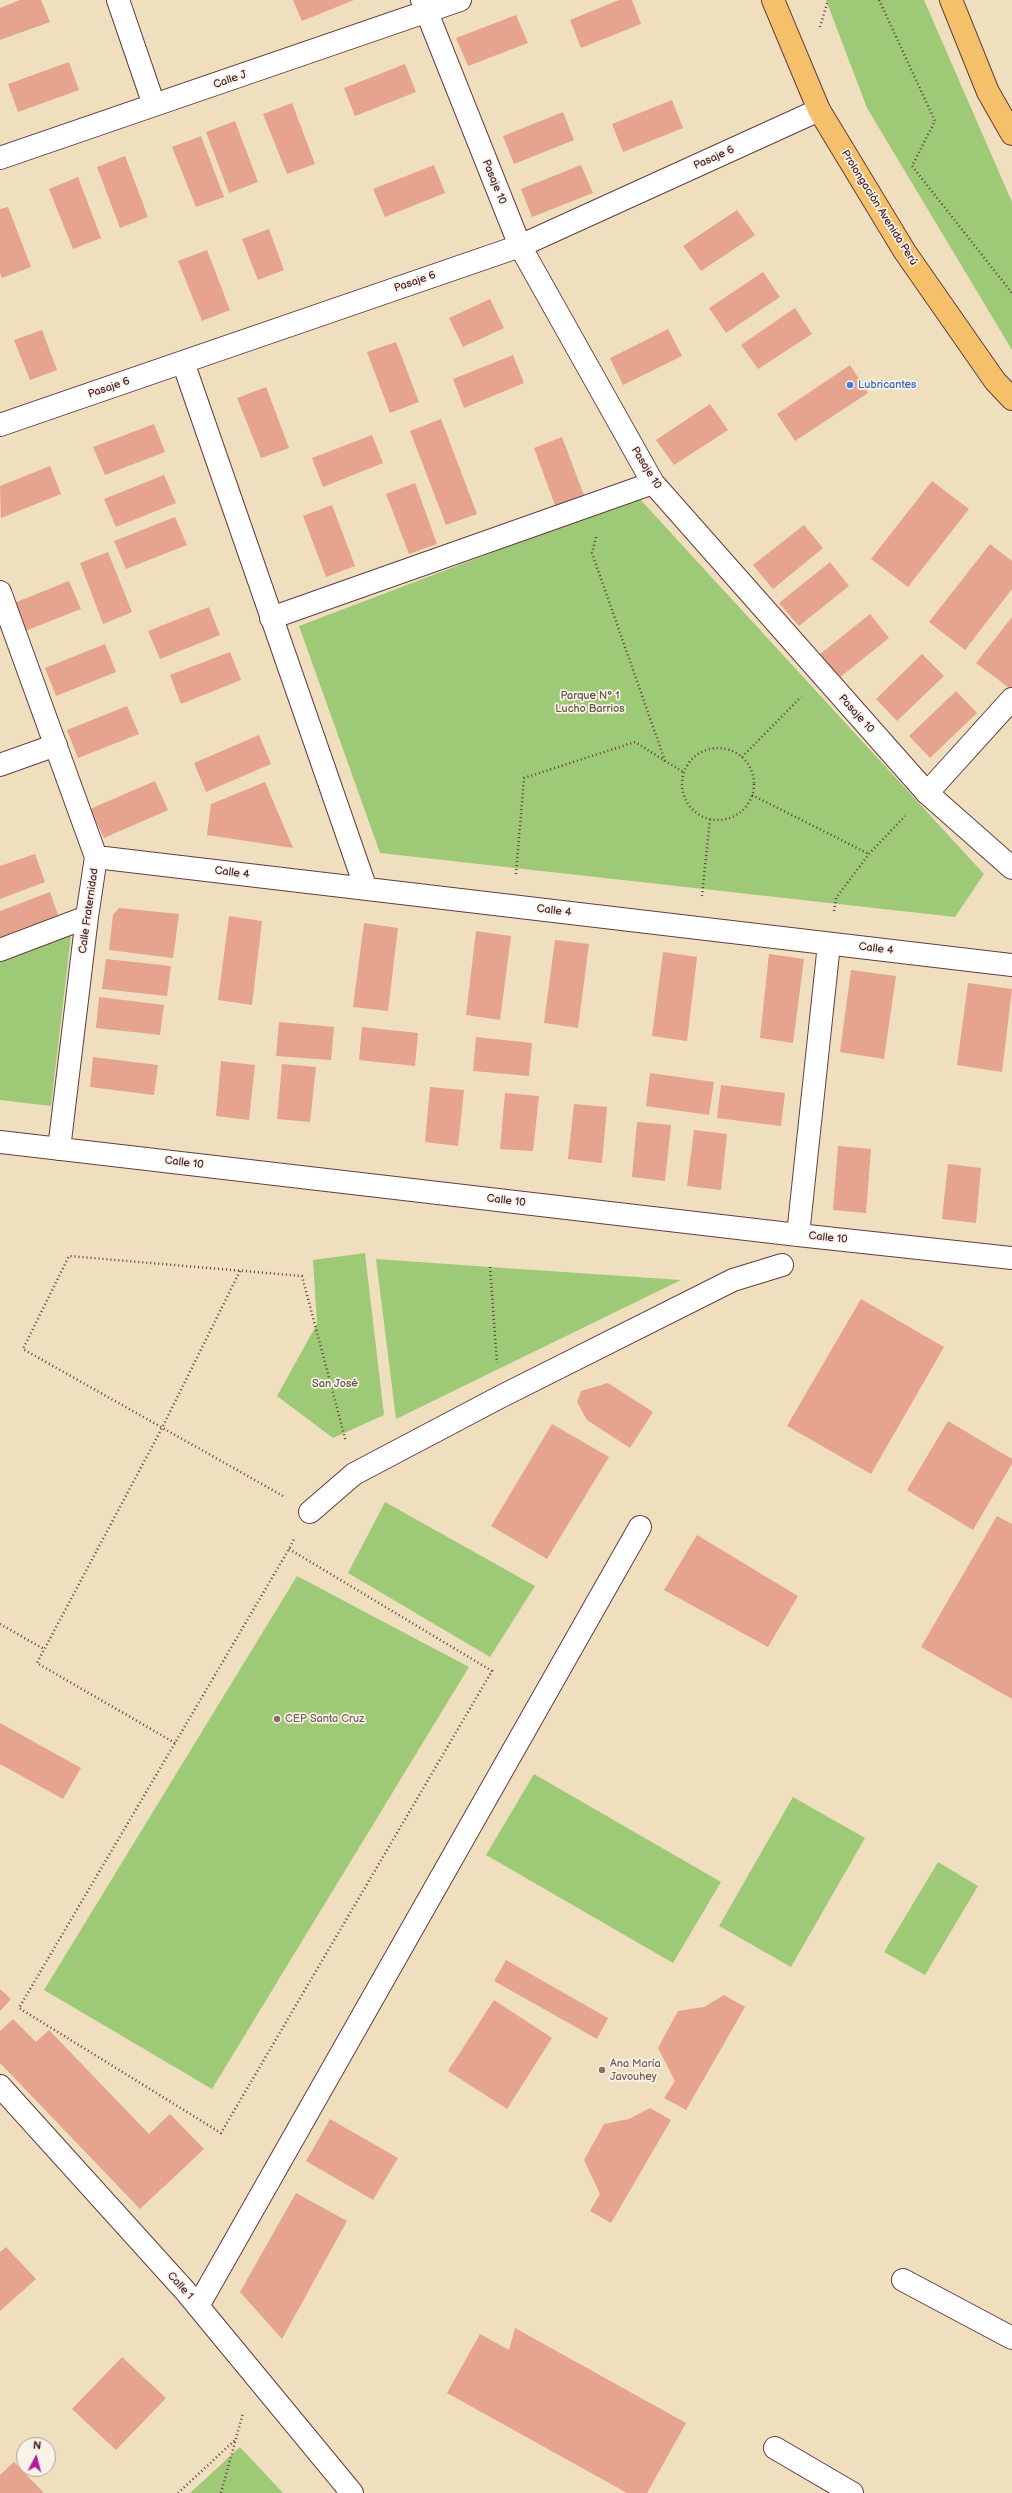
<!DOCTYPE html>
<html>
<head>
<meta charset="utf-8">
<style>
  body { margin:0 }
  #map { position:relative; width:1012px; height:2493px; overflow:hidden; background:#f0dfbf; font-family:"Balsamiq Sans",sans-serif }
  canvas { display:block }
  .north { position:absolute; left:16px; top:2437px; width:40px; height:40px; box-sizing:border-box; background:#f7f3e8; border:1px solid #b29e9c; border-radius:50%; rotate:6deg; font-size:11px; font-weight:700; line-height:16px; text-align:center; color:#4a1f2b }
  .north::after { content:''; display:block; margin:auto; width:14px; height:18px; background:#b5179e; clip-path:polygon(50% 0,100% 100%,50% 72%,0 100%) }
</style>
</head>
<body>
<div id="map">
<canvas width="1012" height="2493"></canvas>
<div class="north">N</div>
</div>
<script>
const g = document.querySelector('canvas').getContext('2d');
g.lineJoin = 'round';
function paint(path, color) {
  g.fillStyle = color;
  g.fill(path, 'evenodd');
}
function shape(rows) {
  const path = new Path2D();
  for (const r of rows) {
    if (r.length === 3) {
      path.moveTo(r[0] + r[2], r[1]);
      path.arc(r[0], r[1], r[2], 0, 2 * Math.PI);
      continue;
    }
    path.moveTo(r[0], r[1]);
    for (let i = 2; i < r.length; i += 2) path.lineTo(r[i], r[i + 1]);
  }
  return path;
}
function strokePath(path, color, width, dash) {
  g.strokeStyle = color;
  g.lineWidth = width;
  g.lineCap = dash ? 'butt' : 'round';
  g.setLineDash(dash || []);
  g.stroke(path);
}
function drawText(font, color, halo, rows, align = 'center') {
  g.font = font + ' "Balsamiq Sans",sans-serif';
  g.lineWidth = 3.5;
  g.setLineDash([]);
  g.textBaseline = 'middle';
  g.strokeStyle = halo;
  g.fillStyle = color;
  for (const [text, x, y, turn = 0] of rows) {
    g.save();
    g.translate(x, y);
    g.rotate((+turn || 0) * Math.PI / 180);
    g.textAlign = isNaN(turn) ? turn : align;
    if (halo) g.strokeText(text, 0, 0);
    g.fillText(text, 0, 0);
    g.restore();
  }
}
const green = shape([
  [826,0,924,0,1012,202,1012,350,867,108],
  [638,497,984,874,955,917,380,853,299,626],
  [72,927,51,1106,0,1100,0,953],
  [365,1253,384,1415,333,1438,277,1396,317,1324,313,1260],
  [376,1259,490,1267,681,1280,396,1419],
  [385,1502,535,1586,490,1657,348,1573],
  [297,1576,469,1667,212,2089,44,1990],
  [534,1774,721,1882,673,1963,486,1855],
  [793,1797,865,1838,791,1967,719,1926],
  [938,1862,978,1886,925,1975,884,1952],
  [240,2447,283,2493,190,2493]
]);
const building = shape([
  [20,0,41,0,50,22,0,40,0,8],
  [293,0,354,0,302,21],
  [619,0,632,0,641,24,581,48,570,20],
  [516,15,528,43,468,66,456,38],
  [69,62,79,90,18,112,8,84],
  [405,64,416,92,355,116,344,88],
  [672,100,683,128,623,152,612,124],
  [292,103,315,164,287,174,263,114],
  [563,112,574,140,514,164,503,136],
  [235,121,258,182,229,193,206,132],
  [201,136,224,197,196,207,172,147],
  [125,156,148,217,120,228,97,167],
  [434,165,445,193,385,217,373,189],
  [581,165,593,193,532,217,521,189],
  [78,177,101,238,73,249,49,189],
  [8,207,31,267,2,278,0,273,0,209],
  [737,210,755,235,701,271,683,246],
  [269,229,284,270,258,280,242,239],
  [207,250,230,310,202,321,178,261],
  [763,272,780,297,726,333,709,308],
  [490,299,504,328,463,347,449,318],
  [795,308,812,334,758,369,741,345],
  [668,329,682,356,623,385,610,358],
  [42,330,57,370,30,380,14,340],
  [396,342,419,402,390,413,367,352],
  [513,355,524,383,464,408,453,379],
  [850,365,868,393,795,441,777,414],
  [266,387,289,448,261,458,237,398],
  [710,404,728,430,674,465,656,440],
  [441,419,477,514,446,525,410,431],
  [154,424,165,452,105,475,93,447],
  [372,435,383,463,323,487,312,458],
  [562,437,585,498,556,508,534,448],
  [50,466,61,494,1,518,0,486],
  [164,475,176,503,116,527,104,499],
  [932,481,969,509,908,587,871,559],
  [415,483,437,544,409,554,386,494],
  [332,505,355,566,326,577,303,516],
  [175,517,187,545,126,569,114,541],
  [804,525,823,548,773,589,753,565],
  [990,544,1012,561,1012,589,965,650,929,622],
  [108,552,132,612,103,624,80,563],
  [830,562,849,586,799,626,779,603],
  [69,581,81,609,20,633,9,605],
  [209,607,220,635,160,659,148,631],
  [870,614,889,638,839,678,819,655],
  [1012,617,1012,690,976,663],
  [105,644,116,672,56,696,45,668],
  [230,652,241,680,181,704,170,675],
  [922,654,944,676,897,721,876,699],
  [956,691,977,713,930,758,909,736],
  [127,706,139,734,78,758,67,730],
  [259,735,271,764,206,792,194,763],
  [155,781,168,810,104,838,90,809],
  [265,782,293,848,207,835,211,804],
  [35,854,45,882,0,899,0,866],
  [50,892,60,921,0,942,0,911],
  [119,908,179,914,173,958,109,950,113,915],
  [229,916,262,921,252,1005,218,1000],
  [364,923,398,928,388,1011,353,1007],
  [476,931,511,936,500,1020,466,1015],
  [555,940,589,944,578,1028,544,1023],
  [663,952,697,957,687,1041,652,1036],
  [769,954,804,959,793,1043,760,1038],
  [106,959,171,966,167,996,102,989],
  [851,970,896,976,884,1059,840,1052],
  [968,983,1012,989,1002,1072,957,1065],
  [99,997,164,1005,160,1035,96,1028],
  [279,1022,334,1027,331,1060,276,1056],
  [362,1027,418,1033,415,1066,359,1060],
  [476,1037,532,1043,529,1076,473,1071],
  [93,1057,158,1065,154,1095,90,1087],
  [221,1061,255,1065,249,1120,216,1116],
  [282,1064,316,1067,310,1122,277,1119],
  [650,1073,714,1082,709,1115,646,1106],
  [721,1085,785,1093,781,1126,717,1118],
  [430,1087,464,1090,458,1146,425,1142],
  [505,1093,539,1096,533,1151,500,1149],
  [574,1104,607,1107,602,1163,568,1159],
  [637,1122,671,1125,665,1181,632,1177],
  [694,1130,727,1134,721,1190,687,1186],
  [838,1146,871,1149,866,1213,833,1210],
  [948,1164,981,1168,976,1223,942,1219],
  [861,1299,944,1347,871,1474,787,1426],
  [608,1383,653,1412,630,1448,587,1420,577,1402,581,1391],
  [948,1421,1012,1459,1012,1464,973,1530,907,1490],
  [552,1424,609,1457,547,1559,491,1526],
  [997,1516,1012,1524,1012,1699,921,1647],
  [697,1535,798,1596,768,1647,664,1590],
  [0,1723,81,1768,63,1799,0,1764],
  [506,1960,608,2018,597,2039,494,1981],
  [0,1989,11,1999,0,2011],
  [724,1995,745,2007,686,2110,664,2098,675,2081,658,2048,678,2011,704,2007],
  [494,2000,552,2038,507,2109,448,2071],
  [13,2019,36,2042,49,2030,149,2134,170,2114,204,2149,140,2209,0,2063,0,2031],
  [650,2108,671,2120,611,2223,590,2211,600,2194,584,2160,604,2124,629,2119],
  [330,2119,398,2158,373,2200,306,2161],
  [296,2193,347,2221,282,2339,240,2292],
  [6,2247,36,2279,0,2311,0,2252],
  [515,2328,686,2423,647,2493,627,2493,447,2393,480,2334,509,2350],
  [122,2357,166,2398,116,2450,72,2409],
  [14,2462,44,2493,0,2493,0,2475]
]);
const path = shape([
  [879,0,935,121,912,166,1012,293],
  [820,27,828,0],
  [596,537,592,553,665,761],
  [718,784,36],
  [742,757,801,697],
  [752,795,869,854],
  [516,874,524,778,635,742,683,772],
  [702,896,710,819],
  [834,911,836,898,869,854,905,816],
  [490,1267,497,1363],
  [283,1496,23,1349,69,1256,302,1276,346,1442],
  [289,1549,492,1671,221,2133,19,2008,175,1743,289,1549,294,1539],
  [0,1624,44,1649],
  [175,1743,37,1663,162,1428,240,1271],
  [178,2493,235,2440],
  [221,2493,243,2413]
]);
const service = shape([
  [927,793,1012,699],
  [310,1512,354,1474,500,1397,733,1280,782,1265],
  [903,2280,1012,2338],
  [198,2306,640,1527],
  [775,2448,852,2493]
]);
const minor = shape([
  [118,0,154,105],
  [422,0,520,246,653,483,927,793,1012,868],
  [0,158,460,0],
  [183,362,366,889],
  [0,425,520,246,819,110],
  [0,592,96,857,87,917,59,1149],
  [271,618,653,483],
  [0,765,56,745],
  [96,857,1012,965],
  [0,950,87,917],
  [0,1142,798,1235,1012,1258],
  [798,1235,829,944],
  [0,2086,187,2293,352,2493]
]);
const primary = shape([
  [773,0,819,110,905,252,995,381,1012,399],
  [951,0,988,92,1012,134]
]);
const markers = [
  [850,385,4,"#3f7fe0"],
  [277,1719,4,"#8d6e63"],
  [602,2070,4,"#8d6e63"]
];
const streetNames = [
  ["Calle J",230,80,-19],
  ["Pasaje 6",714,158,-24],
  ["Pasaje 10",494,182,68],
  ["Prolongación Avenida Perú",879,208,58],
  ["Pasaje 6",415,282,-19],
  ["Pasaje 6",109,388,-19],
  ["Pasaje 10",646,468,58],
  ["Pasaje 10",856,714,48],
  ["Calle 4",232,873,7],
  ["Calle Fraternidad",89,911,-82],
  ["Calle 4",554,911,7],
  ["Calle 4",876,949,7],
  ["Calle 10",184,1163,7],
  ["Calle 10",506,1201,7],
  ["Calle 10",828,1238,6],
  ["Calle 1",180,2286,48]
];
const shopNames = [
  ["Lubricantes",858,385]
];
const parkNames = [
  ["Parque N° 1",590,696],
  ["Lucho Barrios",590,709],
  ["San José",335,1384]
];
const educationNames = [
  ["CEP Santa Cruz",285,1719],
  ["Ana María",610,2064],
  ["Javouhey",610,2077]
];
paint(green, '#9eca77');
paint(building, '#e6a38e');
strokePath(service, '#633c41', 24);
strokePath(minor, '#633c41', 24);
strokePath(primary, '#633c41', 24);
strokePath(path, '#633c41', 2.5, [1, 3]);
strokePath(service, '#fff', 22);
strokePath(minor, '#fff', 22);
strokePath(primary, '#f4c16a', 22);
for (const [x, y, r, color] of markers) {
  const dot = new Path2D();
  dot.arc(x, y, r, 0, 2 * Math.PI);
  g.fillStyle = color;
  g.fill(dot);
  strokePath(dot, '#f7f3e8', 1.5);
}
drawText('11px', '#4a1f2b', '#f7f3e8', streetNames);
drawText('11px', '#366cbe', '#f7f3e8', shopNames, 'left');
drawText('11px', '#635242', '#f7f3e8', parkNames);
drawText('11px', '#785e54', '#f7f3e8', educationNames, 'left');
</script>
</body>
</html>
